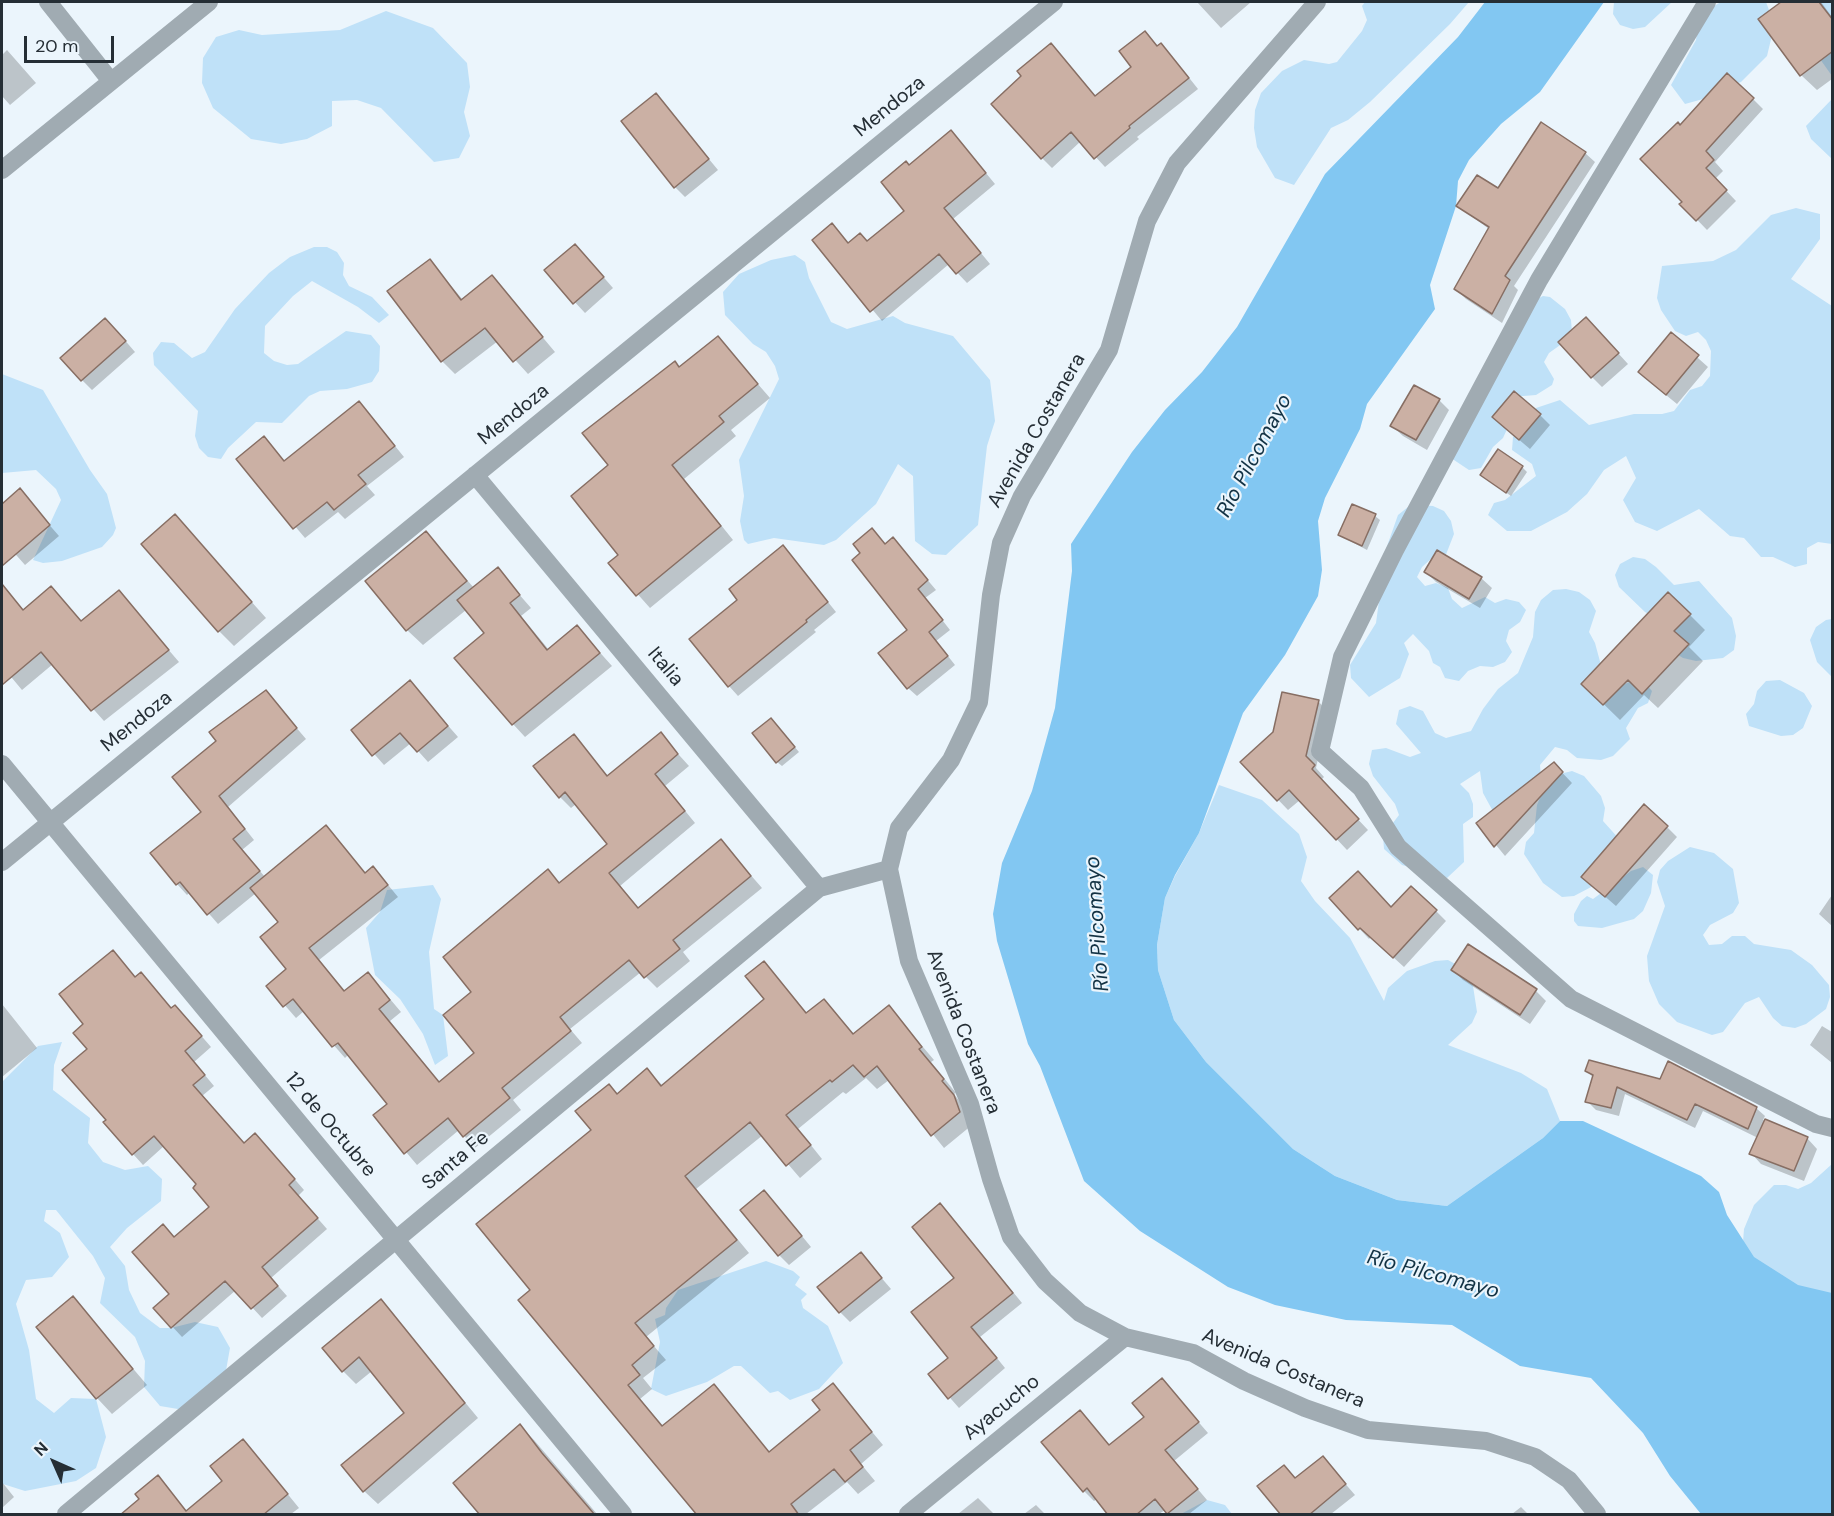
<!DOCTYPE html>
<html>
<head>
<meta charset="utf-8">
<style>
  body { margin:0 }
  #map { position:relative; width:1834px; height:1516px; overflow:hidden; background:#ebf5fc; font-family:"DM Sans",sans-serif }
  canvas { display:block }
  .frame { position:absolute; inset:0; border:3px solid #252e35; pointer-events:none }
  .north { position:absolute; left:24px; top:1432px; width:60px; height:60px; -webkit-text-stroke:4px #ebf5fc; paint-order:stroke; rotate:315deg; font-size:16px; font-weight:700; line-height:24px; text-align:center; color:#252e35 }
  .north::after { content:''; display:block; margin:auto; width:21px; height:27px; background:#252e35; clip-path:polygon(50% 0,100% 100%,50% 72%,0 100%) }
  .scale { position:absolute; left:24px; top:36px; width:90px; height:27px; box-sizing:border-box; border:3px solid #252e35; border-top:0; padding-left:8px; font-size:18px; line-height:21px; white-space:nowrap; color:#252e35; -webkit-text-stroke:4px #ebf5fc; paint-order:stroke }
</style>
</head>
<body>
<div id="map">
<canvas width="1834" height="1516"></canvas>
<div class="frame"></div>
<div class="north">N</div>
<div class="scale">20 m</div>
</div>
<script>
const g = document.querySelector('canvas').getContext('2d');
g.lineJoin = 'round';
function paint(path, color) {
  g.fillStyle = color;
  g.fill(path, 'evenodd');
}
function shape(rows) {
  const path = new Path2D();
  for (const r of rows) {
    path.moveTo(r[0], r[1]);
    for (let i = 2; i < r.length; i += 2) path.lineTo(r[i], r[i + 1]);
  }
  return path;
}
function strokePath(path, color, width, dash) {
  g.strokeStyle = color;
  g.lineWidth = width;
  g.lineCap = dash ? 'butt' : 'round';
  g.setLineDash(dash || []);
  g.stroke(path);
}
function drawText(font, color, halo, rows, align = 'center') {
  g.font = font + ' "DM Sans",sans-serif';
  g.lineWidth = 4.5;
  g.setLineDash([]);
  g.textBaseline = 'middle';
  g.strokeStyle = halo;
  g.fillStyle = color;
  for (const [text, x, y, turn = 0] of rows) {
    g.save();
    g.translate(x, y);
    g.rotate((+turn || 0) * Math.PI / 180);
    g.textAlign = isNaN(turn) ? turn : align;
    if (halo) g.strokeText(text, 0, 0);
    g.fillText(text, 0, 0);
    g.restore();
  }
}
const green = shape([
  [1365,2,1469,2,1450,24,1370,102,1348,120,1331,128,1294,185,1275,178,1257,147,1254,128,1255,110,1261,93,1282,71,1304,60,1329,64,1337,62,1362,31,1367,20,1362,6],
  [1614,2,1672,2,1645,27,1633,29,1620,25,1613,14],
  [1721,2,1766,2,1772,18,1773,31,1767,56,1741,82,1729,86,1721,94,1685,104,1671,85,1696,40,1698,26,1714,6],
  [1816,2,1832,2,1832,76,1820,59],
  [386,11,433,28,467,63,470,87,464,112,470,136,459,158,434,162,381,108,357,100,332,101,332,126,307,139,281,144,251,139,213,108,202,83,203,58,216,37,239,30,262,35,340,30],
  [1832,99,1832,159,1811,139,1806,126],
  [1796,208,1820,214,1820,239,1791,279,1832,306,1832,544,1818,542,1807,548,1807,564,1795,567,1773,557,1761,557,1744,538,1730,536,1699,509,1657,531,1635,522,1623,500,1636,478,1626,456,1604,470,1587,494,1567,512,1531,531,1507,531,1488,515,1494,503,1505,500,1536,476,1532,464,1512,450,1513,437,1532,419,1536,408,1560,400,1589,425,1634,414,1662,414,1674,411,1690,390,1702,386,1710,376,1711,351,1706,340,1698,332,1686,336,1675,331,1661,310,1657,298,1662,266,1713,261,1736,250,1771,215],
  [314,247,327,247,337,252,344,263,343,275,349,286,372,297,389,315,379,323,358,307,312,281,293,296,265,326,264,353,274,361,287,365,298,364,346,331,371,335,380,346,379,371,372,382,347,389,320,391,309,396,282,423,256,422,228,448,221,459,208,457,199,448,195,436,198,411,154,365,153,353,161,342,174,343,192,358,205,352,235,309,269,273,290,257],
  [795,255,805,262,809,278,831,322,847,329,893,316,905,323,953,336,990,380,995,421,987,446,978,525,946,555,932,554,915,541,913,476,898,464,876,504,836,540,824,545,774,538,748,544,744,540,740,521,744,496,739,460,779,379,775,366,766,352,753,344,725,315,723,292,739,274,771,260],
  [1543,296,1550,297,1565,309,1571,320,1572,332,1570,338,1549,353,1544,362,1554,379,1552,385,1536,395,1511,397,1505,401,1508,427,1503,438,1493,447,1481,468,1469,470,1451,458,1537,299],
  [2,374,43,390,90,470,107,494,116,528,113,535,102,547,62,561,43,563,33,560,61,500,56,489,36,470,2,473],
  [1420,505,1433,506,1444,511,1451,521,1454,534,1445,557,1432,558,1422,567,1417,577,1425,586,1436,583,1448,588,1452,599,1462,608,1485,597,1495,603,1506,599,1519,602,1526,610,1520,622,1509,630,1506,641,1512,652,1505,662,1493,667,1480,666,1468,671,1459,681,1445,678,1440,667,1433,663,1429,651,1413,634,1404,643,1409,654,1400,678,1369,697,1351,678,1350,665,1376,623,1386,549,1398,515,1408,507],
  [1633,557,1645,559,1656,567,1674,585,1699,581,1732,618,1736,636,1734,650,1723,658,1696,661,1683,658,1665,647,1659,620,1645,612,1619,587,1615,575,1620,564],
  [1566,589,1579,592,1590,600,1596,611,1589,632,1595,643,1608,691,1632,681,1644,682,1652,691,1648,703,1638,708,1626,728,1630,739,1613,756,1601,760,1577,758,1567,750,1555,747,1540,765,1541,778,1495,815,1483,793,1480,771,1460,784,1469,793,1473,804,1473,817,1463,824,1464,862,1447,878,1402,865,1384,849,1383,836,1399,815,1395,804,1373,776,1369,764,1372,750,1386,748,1410,757,1421,753,1396,724,1399,710,1410,706,1423,711,1435,733,1446,738,1471,731,1483,709,1498,689,1518,673,1533,637,1535,612,1541,600,1553,590],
  [1832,619,1832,677,1817,662,1810,640,1816,627,1826,620],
  [1780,680,1804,693,1812,706,1803,728,1793,735,1781,736,1749,726,1746,714,1754,704,1757,691,1766,681],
  [1572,771,1584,776,1601,796,1605,808,1603,821,1621,841,1595,885,1574,896,1562,897,1543,883,1524,854,1526,842,1534,833,1537,805,1542,793,1560,774],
  [1219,785,1262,800,1299,834,1307,857,1301,881,1315,901,1350,938,1384,1001,1388,988,1407,971,1435,961,1448,960,1459,966,1473,986,1477,1012,1472,1023,1448,1045,1521,1073,1547,1089,1560,1121,1543,1138,1447,1206,1397,1200,1335,1176,1293,1149,1206,1062,1174,1020,1158,970,1157,945,1165,898,1175,876,1199,833],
  [1690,847,1714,853,1733,869,1739,903,1733,913,1710,925,1703,935,1709,945,1722,944,1732,936,1745,936,1754,944,1791,950,1812,965,1829,985,1830,997,1826,1009,1806,1024,1795,1028,1782,1026,1773,1018,1759,997,1745,1003,1723,1032,1712,1035,1677,1022,1659,1004,1649,981,1647,956,1665,906,1657,882,1660,870,1668,861],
  [1643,867,1653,875,1651,893,1643,911,1634,919,1602,928,1578,926,1574,921,1574,914,1581,901,1587,896,1593,899,1631,871],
  [433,885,441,899,429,952,434,1009,443,1015,448,1056,435,1065,423,1034,400,999,375,975,366,928,380,912,387,890],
  [62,1042,54,1065,53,1090,90,1118,88,1143,103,1162,125,1170,148,1166,162,1179,161,1201,127,1228,110,1247,125,1266,129,1290,140,1313,160,1328,171,1328,195,1322,218,1327,230,1348,225,1376,184,1410,160,1406,144,1387,145,1361,135,1337,100,1303,105,1278,93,1256,56,1210,46,1210,44,1221,60,1233,69,1257,52,1277,26,1280,16,1304,29,1350,36,1399,54,1413,71,1398,96,1399,106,1437,96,1468,76,1481,25,1491,3,1484,2,1082,38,1046],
  [1832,1164,1832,1357,1742,1255,1744,1229,1754,1205,1774,1185,1786,1185,1798,1189,1811,1183],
  [766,1261,793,1271,800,1277,795,1285,807,1294,801,1300,803,1308,828,1326,843,1363,819,1389,790,1400,778,1391,770,1393,741,1366,734,1366,707,1382,666,1396,651,1389,660,1342,655,1319,665,1315,666,1308,678,1290],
  [1207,1500,1225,1505,1232,1514,1167,1514,1181,1514]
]);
const water = shape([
  [1485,2,1604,2,1540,92,1501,124,1469,160,1458,181,1456,206,1430,285,1435,309,1367,404,1360,429,1325,498,1318,521,1322,570,1318,596,1285,655,1243,713,1199,833,1175,875,1165,898,1157,945,1158,970,1174,1020,1206,1062,1293,1149,1335,1176,1397,1200,1447,1206,1543,1138,1560,1121,1583,1121,1701,1176,1719,1192,1727,1215,1754,1257,1798,1285,1832,1293,1832,1514,1701,1514,1670,1476,1643,1433,1591,1378,1520,1366,1452,1325,1346,1320,1275,1305,1228,1287,1140,1231,1084,1181,1040,1066,1028,1044,997,941,993,914,1002,863,1032,791,1055,708,1072,571,1071,544,1132,452,1165,410,1202,372,1237,327,1325,174,1458,37]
]);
const shadow = shape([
  [1197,2,1251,2,1221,28],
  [1784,2,1821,2,1832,17,1832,79,1817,90,1801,75,1760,19],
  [1145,33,1158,47,1161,45,1171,55,1198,89,1137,137,1139,139,1105,167,1081,141,1052,168,1042,158,1023,76,1051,45,1096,97,1134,67],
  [7,50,36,83,10,105,2,96,2,55],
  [656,95,718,170,685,197,675,187],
  [1753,99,1763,109,1715,162,1723,171,1715,179,1736,201,1707,230,1682,204,1684,202,1680,127],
  [961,143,995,184,953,219,990,264,967,283,949,264,882,321,814,240,832,225,849,244,868,243,906,211,909,167],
  [1585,153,1595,162,1514,286,1518,290,1502,323,1466,299,1456,289,1489,229,1458,206],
  [585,256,613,288,585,313,546,271],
  [430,261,463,300,492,277,555,352,528,374,498,341,455,374,442,361],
  [1596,329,1628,364,1602,387,1592,377],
  [116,330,135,352,92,390,82,380],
  [1671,334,1708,367,1677,404,1650,382],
  [718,338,770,398,731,430,736,436,684,479,733,540,650,608,610,563,620,555,610,465,680,369],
  [1439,400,1449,410,1427,450,1403,436,1392,426],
  [369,414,404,457,367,486,375,495,345,519,338,512,305,538,238,459,285,462],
  [1540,415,1550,425,1530,449,1504,427],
  [1522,467,1527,472,1511,496,1481,475],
  [19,490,59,536,25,565,2,539,2,506],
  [175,516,266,618,234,646,219,631],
  [1375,516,1380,520,1367,550,1339,535],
  [426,533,474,588,497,569,531,608,521,616,549,650,577,627,612,666,525,737,513,724,486,634,466,610,423,645,407,630],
  [893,539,936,590,925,598,950,630,936,641,955,665,917,696,908,688,909,630,862,553,886,545],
  [1437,552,1481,578,1492,588,1480,608,1436,582,1426,572],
  [792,557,836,612,814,630,816,632,738,696,729,686],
  [2,585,24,611,51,588,82,622,119,592,179,662,104,721,53,664,22,690,2,666],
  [1690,615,1705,630,1689,647,1703,661,1658,708,1644,695,1620,720,1583,684],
  [410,682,458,737,428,762,411,743,384,765,353,730],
  [266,692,306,739,228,807,254,840,242,850,265,877,326,828,366,874,373,868,384,880,398,897,319,960,346,992,368,974,379,986,401,1012,390,1021,440,1083,476,1053,473,992,548,871,561,884,609,845,576,804,571,808,560,797,573,736,609,777,660,734,689,766,665,786,695,823,620,886,639,909,721,841,762,888,683,952,690,961,657,988,641,972,570,1029,582,1043,513,1100,521,1110,475,1148,459,1130,417,1165,375,1115,389,1104,349,1054,345,1058,304,1011,296,1018,268,986,288,970,280,922,256,893,218,924,190,892,187,895,177,884,152,854,203,812,218,741],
  [1318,701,1328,712,1316,768,1324,777,1321,780,1368,830,1347,850,1300,800,1288,810,1242,762],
  [775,724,799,752,782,766,777,762],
  [1554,764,1572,783,1505,856,1478,823],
  [1667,827,1677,837,1616,906,1594,887],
  [1832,895,1832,926,1819,914],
  [1331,898,1392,909,1436,911,1446,921,1404,967,1371,937,1369,939],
  [1469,946,1536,991,1546,1001,1530,1024,1463,980,1453,970],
  [113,952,136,978,151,984,172,1009,185,1017,211,1047,194,1062,214,1086,202,1096,244,1144,265,1145,304,1190,298,1196,327,1229,271,1278,287,1296,262,1318,236,1290,182,1337,155,1308,171,1294,175,1239,212,1207,198,1184,164,1146,143,1165,105,1123,108,1120,85,1024],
  [764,963,808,1014,824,1001,855,1035,889,1007,934,1060,931,1062,956,1093,954,1094,966,1110,972,1125,944,1148,889,1080,877,1089,866,1078,846,1094,843,1092,798,1129,822,1159,800,1178,763,1135,696,1189,749,1253,646,1337,666,1360,643,1378,652,1389,640,1399,664,1427,713,1386,770,1453,822,1410,833,1385,883,1445,861,1464,875,1481,858,1494,847,1482,806,1514,699,1514,532,1290,593,1130,617,1095,647,1070,663,1086,766,999],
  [2,1004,37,1048,2,1077],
  [1822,1026,1832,1032,1832,1063,1810,1045],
  [1586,1071,1756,1108,1765,1116,1763,1120,1807,1138,1817,1149,1804,1181,1761,1164,1751,1153,1758,1138,1703,1111,1695,1128,1625,1094,1619,1116,1596,1110,1587,1101,1594,1078],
  [774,1202,811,1247,789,1265,779,1255],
  [950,1215,1022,1303,980,1337,1005,1368,959,1408,930,1375,951,1358,956,1278],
  [861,1254,891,1289,850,1322,840,1312],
  [73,1298,147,1385,112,1414,97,1398],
  [381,1301,478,1418,378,1504,364,1491,406,1413,372,1371,356,1384,343,1371],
  [1162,1380,1208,1433,1174,1461,1207,1500,1189,1514,1169,1514,1165,1510,1159,1514,1110,1514,1097,1499,1094,1501,1084,1491,1080,1412,1110,1446,1146,1417],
  [520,1426,534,1440,597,1514,482,1514],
  [255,1454,299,1508,291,1514,123,1514,141,1499,157,1477,188,1512],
  [1323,1458,1355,1495,1331,1514,1282,1514,1284,1467,1296,1479],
  [2,1482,14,1497,2,1508],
  [978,1498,994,1514,958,1514],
  [1036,1505,1045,1514,1024,1514],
  [1521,1507,1528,1514,1512,1514]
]);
const building = shape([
  [1781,2,1819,2,1833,20,1833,51,1800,76,1758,19,1781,2],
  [1145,31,1157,46,1161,43,1189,78,1129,126,1130,128,1094,159,1071,132,1041,159,991,104,1021,76,1017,71,1051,43,1095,96,1131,67,1119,51,1145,31],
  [1727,73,1754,98,1706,151,1714,160,1706,168,1727,190,1696,221,1679,204,1682,202,1640,159,1678,122,1680,125,1727,73],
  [656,93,709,159,674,188,621,121,656,93],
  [1541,122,1586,152,1505,276,1510,280,1492,314,1454,289,1489,227,1456,206,1477,175,1498,188,1541,122],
  [951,130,986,173,944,208,981,253,956,274,939,254,870,312,812,240,832,223,848,243,860,233,867,241,904,211,881,182,906,161,909,165,951,130],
  [575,244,604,277,573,304,544,270,575,244],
  [430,259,461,300,492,275,543,337,513,362,485,328,441,362,387,291,430,259],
  [1586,317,1619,353,1591,378,1558,342,1586,317],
  [105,318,126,341,81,381,60,358,105,318],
  [1671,332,1699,355,1666,395,1638,372,1671,332],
  [718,336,758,384,719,416,724,422,672,465,721,526,636,596,608,563,618,555,571,496,608,465,582,433,675,361,679,367,718,336],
  [1414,385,1440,399,1416,440,1390,426,1414,385],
  [1514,391,1541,414,1519,440,1492,417,1514,391],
  [359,401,395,446,358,475,366,484,334,510,327,502,293,529,236,459,264,436,284,461,359,401],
  [1498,449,1523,466,1506,493,1480,475,1498,449],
  [20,488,50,525,2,566,2,504,20,488],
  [1352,504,1376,514,1362,546,1338,535,1352,504],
  [175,514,252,602,218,632,141,544,175,514],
  [872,528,885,544,893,537,928,580,918,589,943,620,929,632,948,656,907,689,878,653,907,630,852,560,860,553,853,544,872,528],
  [426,531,467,581,406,631,365,581,426,531],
  [783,545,828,602,806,620,807,622,728,687,689,639,737,600,729,589,783,545],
  [1437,550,1482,577,1469,599,1424,572,1437,550],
  [498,567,520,595,510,603,547,650,577,625,600,653,512,725,454,658,484,633,457,600,498,567],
  [2,584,23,610,51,586,81,621,119,590,169,650,91,711,41,652,2,685,2,584],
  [1668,592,1691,614,1674,631,1689,644,1642,694,1628,680,1603,705,1581,684,1668,592],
  [410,680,448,726,417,752,400,733,372,756,351,730,410,680],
  [266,690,297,728,219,796,245,829,233,839,260,871,207,915,180,882,176,885,150,853,201,812,172,777,216,741,209,732,266,690],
  [1282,692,1319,700,1306,756,1315,765,1312,769,1359,819,1336,840,1289,790,1277,801,1240,762,1273,732,1282,692],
  [771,718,795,747,776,763,752,733,771,718],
  [661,732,678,754,655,774,685,811,609,873,638,908,721,839,751,876,673,940,680,949,644,978,629,960,560,1017,571,1031,502,1088,510,1098,463,1137,448,1118,404,1154,373,1115,387,1104,338,1043,332,1047,293,999,283,1007,266,986,286,969,260,937,278,922,250,888,326,825,365,873,373,866,388,885,309,948,344,991,368,972,390,1000,379,1009,439,1082,474,1053,443,1015,471,992,443,957,548,869,559,883,607,844,565,792,559,798,533,766,574,734,607,776,661,732],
  [1554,762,1563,772,1494,847,1476,823,1554,762],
  [1644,804,1668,826,1605,897,1581,877,1644,804],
  [1358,871,1391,907,1411,886,1437,910,1393,958,1360,928,1358,930,1329,898,1358,871],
  [1468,944,1537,989,1520,1015,1451,970,1468,944],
  [113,950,135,977,141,972,171,1008,175,1005,202,1036,185,1051,205,1075,193,1085,244,1143,255,1133,295,1179,289,1185,318,1218,262,1267,278,1286,251,1309,225,1281,171,1328,153,1308,169,1294,132,1252,163,1224,174,1237,209,1207,193,1188,196,1184,154,1136,132,1155,103,1122,106,1120,62,1070,87,1049,73,1033,83,1024,59,994,113,950],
  [764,961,806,1013,824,999,853,1034,889,1005,922,1047,919,1049,944,1079,942,1081,954,1095,960,1112,931,1136,877,1066,864,1077,853,1065,832,1082,830,1080,786,1115,811,1145,786,1166,750,1122,685,1176,737,1240,635,1323,654,1346,632,1365,640,1375,628,1385,662,1426,714,1384,769,1452,820,1410,812,1400,833,1383,872,1432,850,1450,863,1467,845,1482,834,1469,791,1504,799,1515,697,1515,518,1300,530,1290,476,1224,591,1130,575,1111,609,1084,617,1094,647,1068,661,1086,764,999,745,976,764,961],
  [1589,1060,1660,1079,1668,1061,1757,1107,1748,1129,1695,1104,1687,1120,1617,1087,1611,1108,1585,1102,1593,1075,1585,1071,1589,1060],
  [1765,1119,1808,1137,1794,1171,1749,1154,1765,1119],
  [764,1190,802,1236,778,1256,740,1210,764,1190],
  [940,1203,1013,1293,971,1327,997,1358,948,1399,928,1374,948,1358,911,1312,954,1278,912,1227,940,1203],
  [861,1252,882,1278,839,1313,817,1287,861,1252],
  [73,1296,133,1369,96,1399,36,1327,73,1296],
  [381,1299,465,1403,363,1492,341,1465,404,1413,359,1357,342,1372,322,1348,381,1299],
  [1162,1378,1199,1422,1165,1450,1198,1489,1167,1514,1155,1499,1136,1515,1108,1515,1087,1488,1083,1492,1041,1442,1080,1410,1109,1445,1144,1417,1132,1403,1162,1378],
  [520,1424,542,1453,595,1515,480,1515,453,1483,520,1424],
  [243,1439,288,1494,263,1515,120,1515,139,1499,135,1494,158,1475,186,1511,222,1481,210,1466,243,1439],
  [1323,1456,1346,1484,1309,1515,1281,1515,1257,1486,1284,1465,1295,1478,1323,1456]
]);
const minor = shape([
  [48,2,110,80],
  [1317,2,1177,163,1147,221,1109,350,1022,496,1001,543,991,595,979,702,951,760,899,828,889,869,909,961,970,1104,991,1179,1011,1237,1045,1281,1080,1313,1125,1337,1193,1353,1244,1381,1305,1408,1368,1430,1486,1441,1535,1457,1569,1480,1597,1514],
  [1707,2,1539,280,1395,550,1342,657,1320,751,1361,788,1398,847,1571,999,1816,1124,1832,1128],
  [2,170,209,2],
  [475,475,819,888],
  [2,764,623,1514],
  [2,862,1054,2],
  [66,1514,819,888,889,869],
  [908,1514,1125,1337]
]);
const streetNames = [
  ["Mendoza",890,107,-39],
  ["Mendoza",514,415,-39],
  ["Avenida Costanera",1037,431,-60],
  ["Italia",665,667,50],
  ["Mendoza",137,722,-39],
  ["Avenida Costanera",963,1032,69],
  ["12 de Octubre",330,1125,50],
  ["Santa Fe",456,1161,-40],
  ["Avenida Costanera",1283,1369,23],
  ["Ayacucho",1002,1408,-39]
];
const waterNames = [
  ["Río Pilcomayo",1255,456,-62],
  ["Río Pilcomayo",1098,924,-94],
  ["Río Pilcomayo",1433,1275,15]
];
paint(green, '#bfe1f8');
paint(water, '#82c7f2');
paint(shadow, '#0003');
paint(building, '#cbb0a4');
strokePath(building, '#876e63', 1.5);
strokePath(minor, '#a0abb2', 18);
drawText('20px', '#252e35', '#ebf5fc', streetNames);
drawText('italic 21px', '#123244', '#ebf5fc', waterNames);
</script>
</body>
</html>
